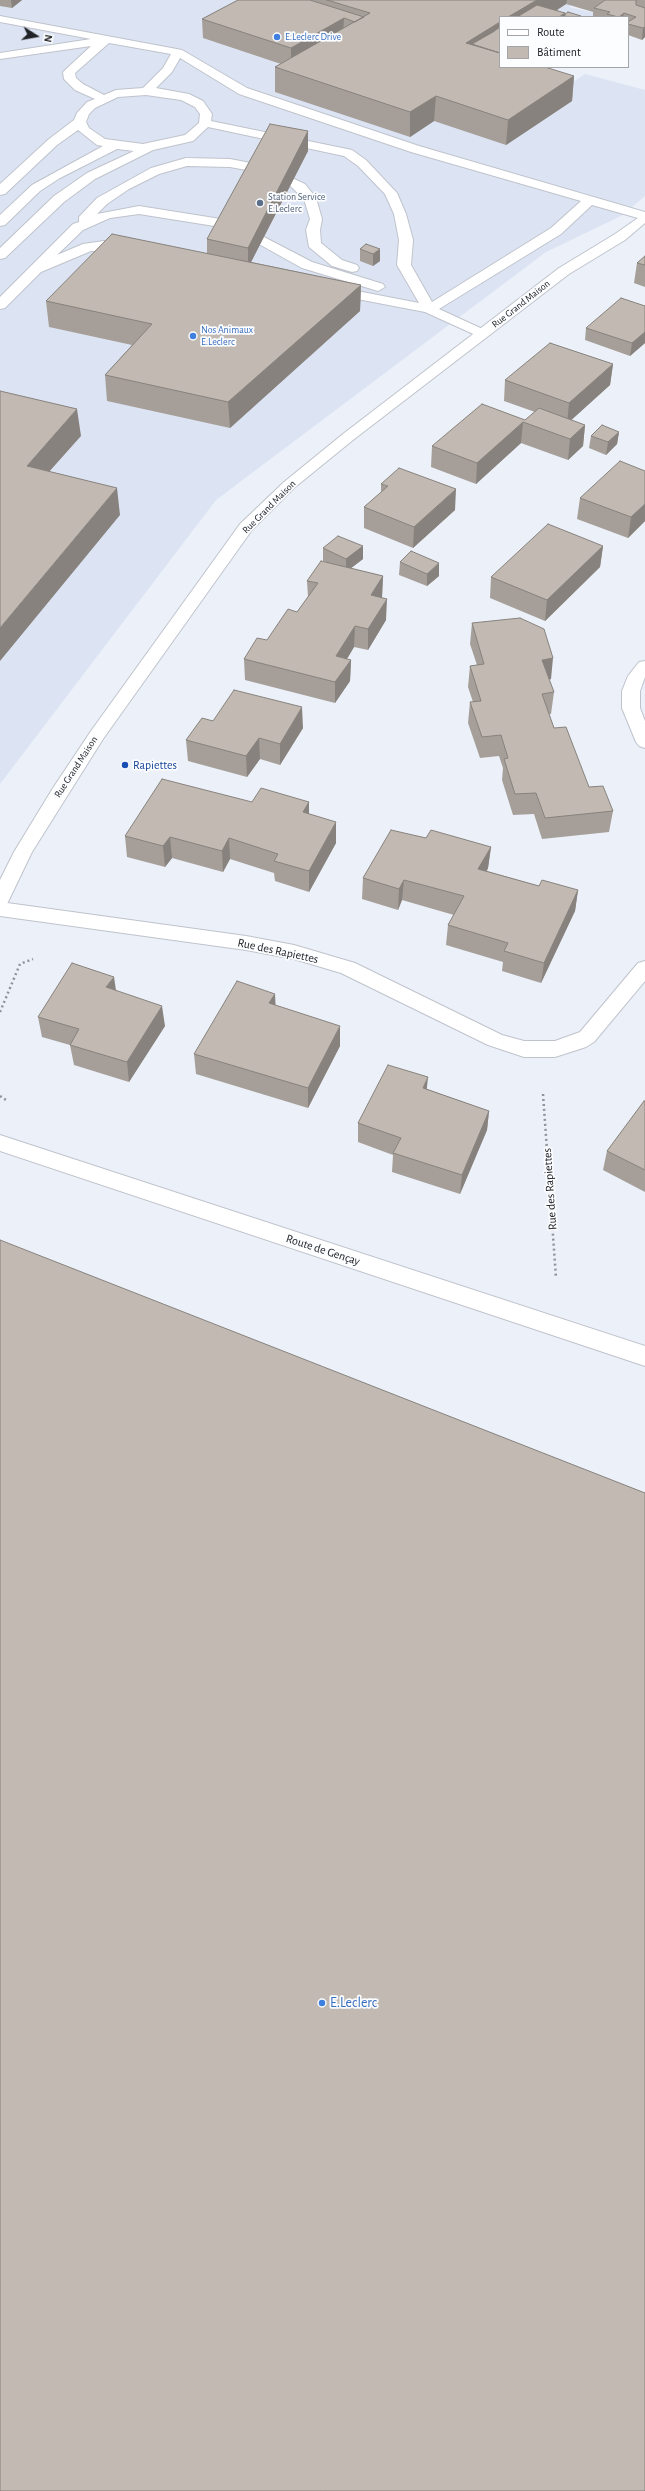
<!DOCTYPE html>
<html>
<head>
<meta charset="utf-8">
<style>
  body { margin:0 }
  #map { position:relative; width:645px; height:2491px; overflow:hidden; background:#ebf0f9; font-family:"Alegreya Sans",sans-serif }
  canvas { display:block }
  .legend { position:absolute; left:499px; top:16px; width:130px; height:52px; box-sizing:border-box; background:#fcfdff; border:1px solid #a4a5a8; margin:0; padding:5px 7px; list-style:none; font-size:12px; color:#202225 }
  .legend li { display:flex; align-items:center; gap:8px; height:20px }
  .legend b { width:20px; border:1px solid #a4a5a8 }
  .north { position:absolute; left:16px; top:16px; width:40px; height:40px; -webkit-text-stroke:3px #fcfdff; paint-order:stroke; rotate:101deg; font-size:11px; font-weight:700; line-height:16px; text-align:center; color:#202225 }
  .north::after { content:''; display:block; margin:auto; width:14px; height:18px; background:#202225; clip-path:polygon(50% 0,100% 100%,50% 72%,0 100%) }
</style>
</head>
<body>
<div id="map">
<canvas width="645" height="2491"></canvas>
<ul class="legend">
<li><b style="height:5px;background:#fff"></b>Route</li>
<li><b style="height:11px;background:#c1b9b2"></b>Bâtiment</li>
</ul>
<div class="north">N</div>
</div>
<script>
const g = document.querySelector('canvas').getContext('2d');
g.lineJoin = 'round';
function paint(path, color) {
  g.fillStyle = color;
  g.fill(path, 'evenodd');
}
function shape(rows) {
  const path = new Path2D();
  for (const r of rows) {
    path.moveTo(r[0], r[1]);
    for (let i = 2; i < r.length; i += 2) path.lineTo(r[i], r[i + 1]);
  }
  return path;
}
function strokePath(path, color, width, dash) {
  g.strokeStyle = color;
  g.lineWidth = width;
  g.lineCap = dash ? 'butt' : 'round';
  g.setLineDash(dash || []);
  g.stroke(path);
}
function drawText(font, color, halo, rows, align = 'center') {
  g.font = font + ' "Alegreya Sans",sans-serif';
  g.lineWidth = 3.5;
  g.setLineDash([]);
  g.textBaseline = 'middle';
  g.strokeStyle = halo;
  g.fillStyle = color;
  for (const [text, x, y, turn = 0] of rows) {
    g.save();
    g.translate(x, y);
    g.rotate((+turn || 0) * Math.PI / 180);
    g.textAlign = isNaN(turn) ? turn : align;
    if (halo) g.strokeText(text, 0, 0);
    g.fillText(text, 0, 0);
    g.restore();
  }
}
const built = shape([
  [0,0,576,0,569,7,598,14,593,17,500,17,500,67,567,86,585,74,645,90,645,196,621,216,546,252,216,500,0,784]
]);
const path = shape([
  [0,1012,20,964,33,959],
  [543,1094,556,1278],
  [0,1096,6,1100]
]);
const service = shape([
  [0,16,182,50,247,88,419,146,645,212,645,220,592,205,561,234,439,309,487,331,489,334,482,338,425,312,326,293,324,290,326,287,331,286,419,303,397,265,399,240,394,214,385,194,358,166,344,156,208,127,193,141,153,150,95,179,64,202,5,258,0,259,0,248,54,196,87,173,134,151,117,149,60,178,40,191,5,225,0,226,0,215,32,185,103,146,97,145,78,130,57,145,5,194,0,195,0,184,49,139,74,120,77,113,87,102,95,99,75,90,64,79,63,72,91,46,0,59,0,53,91,39,0,22,0,16],
  [109,43,171,54,163,68,143,88,116,90,104,95,83,84,76,78,75,73,109,43],
  [180,58,239,94,411,152,581,201,551,228,432,302,411,265,413,240,406,214,397,193,366,160,352,150,211,121,212,114,203,101,189,94,156,88,172,72,180,58],
  [146,95,181,100,195,107,200,114,199,123,185,135,143,144,105,139,89,128,86,122,89,114,95,108,118,97,146,95],
  [186,158,230,159,261,165,263,168,257,172,230,167,187,166,159,174,129,189,107,204,97,214,139,206,227,220,234,224,232,227,227,228,139,214,110,218,83,230,57,255,83,244,104,241,134,245,136,248,134,251,91,251,41,272,5,308,0,309,0,297,73,224,79,222,79,217,97,198,151,168,186,158],
  [292,178,305,184,316,198,322,219,320,230,321,243,342,260,357,265,359,268,357,271,352,272,332,266,309,247,306,230,310,219,304,199,286,182,292,178],
  [262,236,312,262,383,284,385,287,378,291,302,268,257,243,255,240,262,236]
]);
const minor = shape([
  [645,661,645,677,640,691,640,708,645,721,645,748,639,746,636,742,622,708,622,691,628,676,639,662,645,661],
  [0,902,246,936,294,945,355,963,502,1035,524,1041,555,1041,580,1032,638,963,645,961,645,981,594,1042,586,1047,555,1057,524,1057,488,1045,341,973,294,959,246,950,0,916,0,902]
]);
const tertiary = shape([
  [645,213,645,223,625,240,569,274,353,440,294,488,252,530,103,739,32,852,7,904,0,906,0,880,14,852,53,788,91,731,240,524,284,482,343,434,559,268,615,234,645,213]
]);
const secondary = shape([
  [0,1135,645,1346,645,1366,0,1151,0,1135]
]);
const wall = shape([
  [0,0,22,0,12,8,0,6],
  [238,0,645,0,645,37,642,40,628,35,628,17,593,17,593,12,566,4,557,10,565,14,581,16,500,17,500,67,574,76,572,101,506,145,434,121,410,137,275,92,275,67,281,64,203,38,202,19],
  [308,131,308,151,251,262,361,285,360,311,230,428,107,401,105,375,132,345,49,327,46,301,207,253,207,239],
  [366,244,380,261,373,266,360,261,360,249],
  [645,256,645,287,634,283,637,263],
  [645,306,645,343,630,356,585,340,586,328],
  [613,364,610,385,571,420,585,425,583,446,568,460,521,443,476,484,431,467,432,446,525,420,535,412,504,401,505,380],
  [619,432,617,444,606,455,589,448,591,436],
  [645,471,645,521,628,538,577,519,580,498],
  [381,484,455,510,413,548,364,528,364,507,381,493],
  [363,546,363,559,351,568,383,576,382,597,382,598,386,620,368,650,354,647,347,659,351,660,350,681,335,703,245,680,244,659,267,640,297,612,308,597,307,581,326,562,323,561,323,548],
  [603,546,600,567,545,621,490,598,491,577],
  [400,562,439,576,427,586,399,575],
  [472,623,551,679,549,680,554,692,551,714,549,714,554,728,589,787,613,811,609,832,542,839,534,814,513,815,502,780,503,768,499,756,480,758,468,723,470,702,473,702,468,687,470,666,477,665,470,644],
  [213,721,303,728,280,765,260,759,247,777,188,761,186,740],
  [252,802,309,802,309,814,336,843,309,892,275,881,274,873,230,859,223,872,172,858,165,867,127,857,125,836],
  [426,838,491,847,488,868,487,871,539,886,578,890,575,911,541,983,502,971,503,962,446,945,448,925,454,915,402,900,398,910,362,899,363,878],
  [116,990,165,1026,129,1082,74,1065,70,1045,42,1037,38,1017],
  [275,994,275,1005,340,1046,308,1108,196,1074,194,1054],
  [427,1089,489,1111,487,1130,460,1194,392,1172,393,1155,358,1142,358,1123],
  [645,1101,645,1192,603,1170,607,1151]
]);
const shadedWall = shape([
  [11,0,22,0,12,8],
  [537,0,567,0,566,4,546,17,508,17],
  [565,13,565,17,559,17],
  [624,13,623,17,619,17],
  [344,18,343,37,291,67,291,48],
  [500,22,500,45,486,54,466,43],
  [645,27,645,37,642,40,643,28],
  [574,76,572,101,506,145,508,120],
  [436,96,434,121,410,137,410,112],
  [308,131,308,151,248,268,248,248],
  [380,249,380,261,373,266,373,254],
  [361,285,360,311,230,428,228,402],
  [645,332,645,343,630,356,632,343],
  [613,364,610,385,567,424,569,403],
  [77,409,81,436,31,492,27,466],
  [523,422,521,443,476,484,477,463],
  [585,425,583,446,568,460,570,439],
  [619,432,617,444,606,455,608,442],
  [117,488,120,515,0,661,0,628],
  [456,489,455,510,413,548,414,527],
  [645,504,645,521,628,538,631,517],
  [363,546,363,559,346,572,346,559],
  [603,546,600,567,545,621,547,600],
  [439,563,439,576,427,586,427,574],
  [383,576,382,597,370,616,371,595],
  [387,599,386,620,368,650,368,629],
  [355,626,354,647,336,677,336,656],
  [553,658,551,679,540,681,542,660],
  [351,660,350,681,335,703,335,682],
  [302,707,303,728,280,765,280,744],
  [259,738,260,759,247,777,246,756],
  [309,802,309,823,303,812],
  [336,822,336,843,309,892,309,871],
  [170,837,172,858,165,867,163,846],
  [229,838,230,859,223,872,222,851],
  [491,847,488,868,476,889,478,869],
  [404,880,402,900,398,910,399,889],
  [578,890,575,911,541,983,544,963],
  [114,977,117,997,106,987],
  [275,994,276,1014,269,1003],
  [162,1006,165,1026,129,1082,127,1062],
  [340,1026,340,1046,308,1108,308,1088],
  [428,1077,426,1097,423,1088],
  [489,1111,487,1130,460,1194,462,1175]
]);
const building = shape([
  [238,0,310,0,364,17,355,22,344,18,291,48,202,19,238,0],
  [327,0,537,0,508,17,500,17,500,22,466,43,500,53,500,67,545,67,574,76,508,120,436,96,410,112,275,67,370,13,327,0],
  [605,0,636,0,636,5,645,8,645,27,643,28,628,24,628,22,636,17,624,13,619,17,618,17,607,14,610,12,594,8,605,0],
  [537,5,565,13,559,17,517,17,537,5],
  [568,12,581,16,579,17,565,17,565,14,568,12],
  [500,27,500,53,472,44,493,32,500,27],
  [270,124,308,131,248,248,207,239,270,124],
  [112,234,361,285,228,402,105,375,152,324,46,301,112,234],
  [366,244,380,249,373,254,360,249,366,244],
  [645,256,645,265,637,263,645,256],
  [621,298,645,306,645,332,632,343,586,328,621,298],
  [550,343,613,364,569,403,505,380,550,343],
  [0,391,77,409,27,466,117,488,0,628,0,391],
  [482,404,525,420,539,408,585,425,570,439,523,422,477,463,432,446,482,404],
  [602,425,619,432,608,442,591,436,602,425],
  [620,461,645,471,645,504,631,517,580,498,620,461],
  [399,468,456,489,414,527,364,507,388,486,381,484,399,468],
  [548,524,603,546,547,600,491,577,548,524],
  [338,536,363,546,346,559,323,548,338,536],
  [411,551,439,563,427,574,400,562,411,551],
  [321,561,383,576,371,595,387,599,368,629,355,626,336,656,351,660,335,682,244,659,257,638,267,640,288,609,297,612,318,583,307,581,321,561],
  [520,618,544,629,553,658,542,660,554,692,542,694,554,728,566,727,589,787,603,786,613,811,545,818,536,793,515,794,504,759,508,758,501,735,482,737,470,702,481,701,470,666,484,664,472,623,520,618],
  [234,690,302,707,280,744,259,738,246,756,186,740,202,718,213,721,234,690],
  [162,779,252,802,261,788,309,802,303,812,336,822,309,871,274,861,278,854,229,838,222,851,170,837,163,846,125,836,162,779],
  [391,830,426,838,431,830,491,847,478,869,539,886,542,880,578,890,544,963,504,951,508,943,448,925,464,896,404,880,399,889,363,878,391,830],
  [72,963,114,977,106,987,162,1006,127,1062,70,1045,79,1029,38,1017,72,963],
  [237,981,275,994,269,1003,340,1026,308,1088,194,1054,237,981],
  [388,1065,428,1077,423,1088,489,1111,462,1175,393,1153,401,1138,358,1123,388,1065],
  [644,1101,645,1101,645,1170,607,1151,644,1101],
  [0,1240,645,1493,645,2491,0,2491,0,1240]
]);
const markers = [
  [277,37,4,"#3f7fe0"],
  [260,203,4,"#5c6f8a"],
  [193,336,4,"#3f7fe0"],
  [125,765,4,"#1a4fb4"],
  [322,2003,4,"#3f7fe0"]
];
const farShopnames = [
  ["E.Leclerc Drive",285,37],
  ["Nos Animaux",201,330],
  ["E.Leclerc",201,342]
];
const farServicenames = [
  ["Station Service",268,197],
  ["E.Leclerc",268,209]
];
const farStreetnames = [
  ["Rue Grand Maison",521,304,-38],
  ["Rue Grand Maison",269,507,-45],
  ["Rue Grand Maison",76,767,-57]
];
const transitNames = [
  ["Rapiettes",133,765]
];
const streetNames = [
  ["Rue des Rapiettes",278,951,12],
  ["Rue des Rapiettes",550,1189,-94],
  ["Route de Gençay",323,1250,18]
];
const nearShopnames = [
  ["E.Leclerc",330,2003]
];
paint(built, '#dce4f3');
strokePath(service, '#bfc3cc', 2);
strokePath(minor, '#bfc3cc', 2);
strokePath(tertiary, '#bfc3cc', 2);
strokePath(secondary, '#bfc3cc', 2);
strokePath(path, '#90949a', 2.5, [2, 3]);
paint(service, '#fff');
paint(minor, '#fff');
paint(tertiary, '#fff');
paint(secondary, '#fff');
paint(wall, '#a69f99');
paint(shadedWall, '#87827d');
paint(building, '#c1b9b2');
strokePath(building, '#87827d', 1);
for (const [x, y, r, color] of markers) {
  const dot = new Path2D();
  dot.arc(x, y, r, 0, 2 * Math.PI);
  g.fillStyle = color;
  g.fill(dot);
  strokePath(dot, '#fcfdff', 1.5);
}
drawText('10px', '#366cbe', '#fcfdff', farShopnames, 'left');
drawText('10px', '#4e5e75', '#fcfdff', farServicenames, 'left');
drawText('10px', '#202225', '#fcfdff', farStreetnames);
drawText('12px', '#164399', '#fcfdff', transitNames, 'left');
drawText('12px', '#202225', '#fcfdff', streetNames);
drawText('14px', '#366cbe', '#fcfdff', nearShopnames, 'left');
</script>
</body>
</html>
